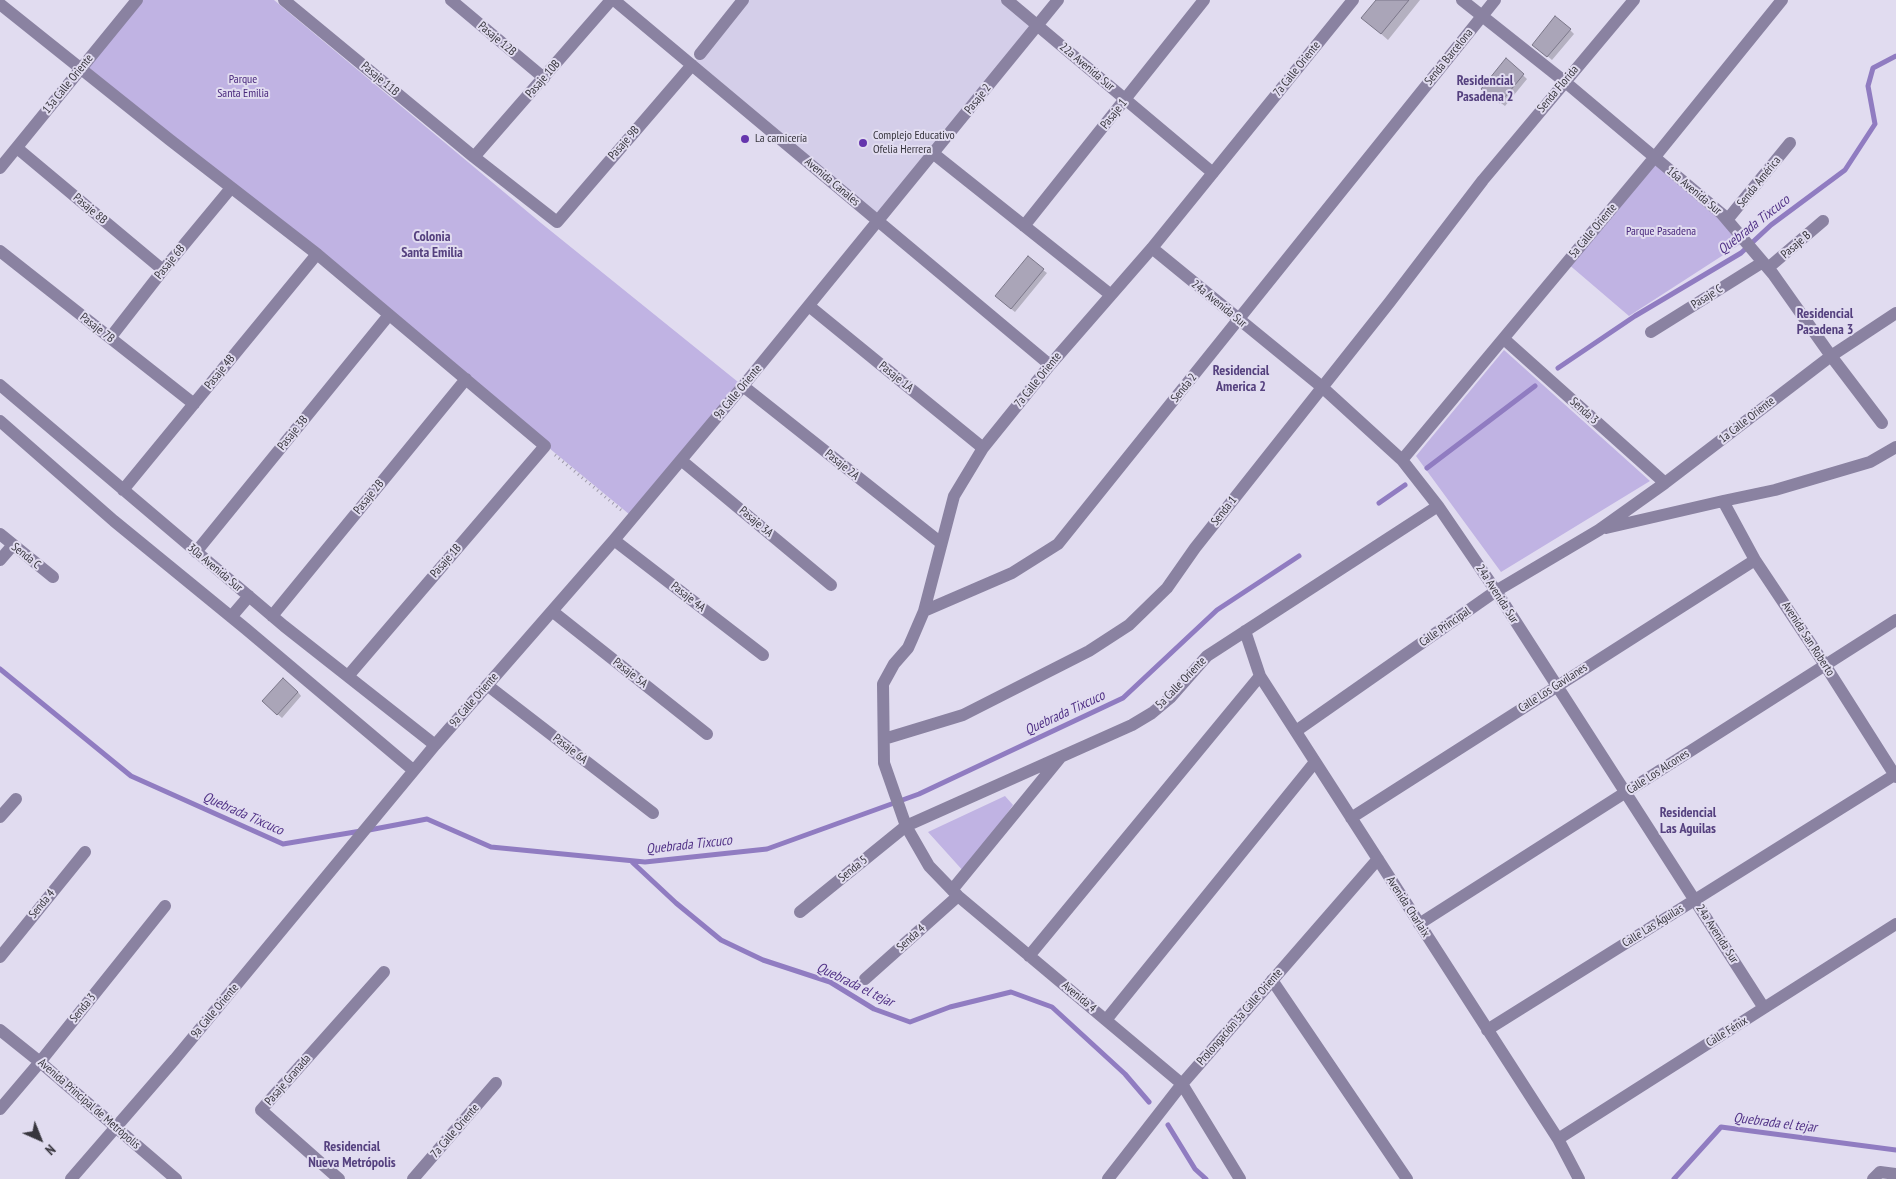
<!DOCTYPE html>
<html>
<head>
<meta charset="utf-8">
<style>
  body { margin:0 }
  #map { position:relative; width:1896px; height:1179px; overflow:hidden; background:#e1dcf0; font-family:"PT Sans Narrow",sans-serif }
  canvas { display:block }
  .north { position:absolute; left:15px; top:1114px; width:50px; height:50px; -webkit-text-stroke:4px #e1dcf0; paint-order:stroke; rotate:136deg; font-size:14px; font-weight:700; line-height:20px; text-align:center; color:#38363e }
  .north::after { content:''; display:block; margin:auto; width:18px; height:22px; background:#38363e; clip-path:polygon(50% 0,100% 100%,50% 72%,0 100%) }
</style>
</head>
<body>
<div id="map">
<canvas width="1896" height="1179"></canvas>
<div class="north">N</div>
</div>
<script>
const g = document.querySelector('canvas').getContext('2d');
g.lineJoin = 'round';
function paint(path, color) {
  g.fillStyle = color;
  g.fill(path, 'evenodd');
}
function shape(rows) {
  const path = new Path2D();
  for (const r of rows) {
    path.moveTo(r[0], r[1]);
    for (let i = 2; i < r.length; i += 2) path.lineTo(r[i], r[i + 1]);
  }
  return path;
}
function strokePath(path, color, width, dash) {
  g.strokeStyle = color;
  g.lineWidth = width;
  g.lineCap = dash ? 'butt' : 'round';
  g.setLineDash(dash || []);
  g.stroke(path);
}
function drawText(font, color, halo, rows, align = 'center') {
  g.font = font + ' "PT Sans Narrow",sans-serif';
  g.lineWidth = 4;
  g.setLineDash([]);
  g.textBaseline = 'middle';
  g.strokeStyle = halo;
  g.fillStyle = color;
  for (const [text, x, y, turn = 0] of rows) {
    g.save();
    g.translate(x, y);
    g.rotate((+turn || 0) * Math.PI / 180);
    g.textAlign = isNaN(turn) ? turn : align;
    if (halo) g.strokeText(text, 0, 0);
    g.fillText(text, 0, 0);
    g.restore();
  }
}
const built = shape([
  [743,0,1007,0,1037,25,878,221,692,65]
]);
const green = shape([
  [137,0,274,0,541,223,743,386,635,519,417,339,81,68],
  [1654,158,1745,241,1629,316,1567,263],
  [1504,350,1650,481,1501,572,1416,456],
  [1005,796,1013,805,965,873,928,832]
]);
const shadow = shape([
  [1377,0,1420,0,1388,40,1363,18],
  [1570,30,1574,34,1552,60,1538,48],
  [1507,60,1527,79,1505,106,1486,92],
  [1043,270,1047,273,1015,312,1000,300],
  [298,692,301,696,282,718,267,705]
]);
const stream = shape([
  [1558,368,1635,316,1741,253,1771,225,1845,170,1875,124,1868,86,1873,68,1896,56],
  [1427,468,1535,386],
  [1379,503,1405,485],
  [0,669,131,776,283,844,361,831],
  [369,830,427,819,491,847,645,862,767,849,919,794,1123,698,1217,610,1299,556],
  [631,861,676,903,721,940,763,960,830,982,874,1009,910,1022,950,1007,1011,992,1052,1007,1125,1074,1149,1102],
  [1168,1125,1195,1169,1206,1179],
  [1674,1179,1721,1127,1896,1150]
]);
const building = shape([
  [1376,0,1409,0,1381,34,1361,18,1376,0],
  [1555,16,1571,29,1547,57,1532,45,1555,16],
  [1506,58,1524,74,1500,103,1481,89,1506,58],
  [1028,256,1044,269,1011,309,995,296,1028,256],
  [283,678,298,692,277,715,262,701,283,678]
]);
const path = shape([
  [555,455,621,510]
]);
const minor = shape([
  [284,0,474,157,557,222,692,65],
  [451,0,544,78],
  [614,0,1050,365],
  [1007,0,1213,173],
  [1462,0,1564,81,1722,214,1773,274,1831,356,1882,423],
  [0,4,170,140,317,254,545,446,348,676],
  [700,54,743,0],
  [17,148,163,270],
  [934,154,1111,295],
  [474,157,611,0],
  [0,168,137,0],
  [1727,220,1790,143],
  [1024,226,1204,0],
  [1152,248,1322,387,1402,460,1438,506,1496,591,1764,1008],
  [0,251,194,404],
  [1768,268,1823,221],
  [809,306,983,448],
  [1651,332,1763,262],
  [110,338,163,270,231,188],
  [1504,339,1665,483],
  [0,385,284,626,435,745],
  [743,386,941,543],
  [0,421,114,521,246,629,413,770],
  [681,460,831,585],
  [1402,460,1654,158,1782,0],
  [123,490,317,254],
  [1723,501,1755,560,1825,665,1896,777],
  [1606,528,1723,501,1775,490,1870,462,1896,447],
  [0,534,53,577],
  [614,540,763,655],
  [196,552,389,315],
  [0,560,13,545],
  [552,611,707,734],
  [924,611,1012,573,1058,544,1495,0],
  [272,616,466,379],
  [231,617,249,596],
  [1245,631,1260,676,1558,1139,1579,1179],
  [487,685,653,813],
  [1296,731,1496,591,1599,530,1665,483,1831,356,1896,313],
  [884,739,963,715,1089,651,1129,625,1167,588,1195,548,1389,303,1483,180,1634,0],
  [0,817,16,799],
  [1351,818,1755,560],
  [952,890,1060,758],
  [800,912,906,826,1132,725,1152,713,1170,698,1207,656,1438,506],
  [1419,924,1896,620],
  [1029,956,1260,676],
  [0,957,85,852],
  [865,979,958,896],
  [1272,980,1407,1179],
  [1106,1020,1315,762],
  [0,1030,40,1062,176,1179],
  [1487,1030,1896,774],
  [0,1109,40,1062,165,906],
  [1558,1139,1896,924],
  [71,1179,175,1059,435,745,614,540,743,386,1058,0],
  [339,1179,261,1110,384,972],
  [413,1179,496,1083],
  [1108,1179,1182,1084,1378,859],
  [1240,1179,1182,1084,958,896,929,866,906,826,884,763,883,684,894,664,908,648,912,639,924,611,954,496,983,448,1050,365,1152,248,1353,0],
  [1873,1179,1880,1172,1896,1174]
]);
const markers = [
  [745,139,5,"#6535ad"],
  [863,143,5,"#6535ad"]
];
const streetNames = [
  ["Pasaje 12B",497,39,40],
  ["Senda Barcelona",1449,57,-51],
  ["22a Avenida Sur",1087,67,40],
  ["7a Calle Oriente",1297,69,-51],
  ["Pasaje 11B",380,79,40],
  ["Pasaje 10B",543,79,-49],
  ["13a Calle Oriente",68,84,-51],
  ["Senda Florida",1558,89,-50],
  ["Pasaje 2",978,99,-51],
  ["Pasaje 1",1114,114,-51],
  ["Pasaje 9B",624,143,-49],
  ["Avenida Canales",832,182,40],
  ["Senda América",1759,182,-51],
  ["16a Avenida Sur",1694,191,40],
  ["Pasaje 8B",90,209,40],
  ["5a Calle Oriente",1593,231,-50],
  ["Pasaje B",1796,245,-41],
  ["Pasaje 6B",170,262,-51],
  ["Pasaje C",1707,297,-32],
  ["24a Avenida Sur",1219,304,39],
  ["Pasaje 7B",97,328,38],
  ["Pasaje 4B",220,372,-51],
  ["Pasaje 1A",896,377,39],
  ["7a Calle Oriente",1038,380,-51],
  ["Senda 2",1184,388,-51],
  ["9a Calle Oriente",738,392,-50],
  ["Senda 3",1584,411,42],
  ["1a Calle Oriente",1747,420,-38],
  ["Pasaje 3B",293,433,-51],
  ["Pasaje 2A",842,465,39],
  ["Pasaje 2B",369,497,-51],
  ["Senda 1",1224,511,-52],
  ["Pasaje 3A",756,522,40],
  ["Senda C",26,556,39],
  ["Pasaje 1B",446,561,-49],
  ["30a Avenida Sur",215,568,40],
  ["24a Avenida Sur",1497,594,57],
  ["Pasaje 4A",688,597,38],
  ["Calle Principal",1445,627,-35],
  ["Avenida San Roberto",1808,639,57],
  ["Pasaje 5A",630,673,38],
  ["5a Calle Oriente",1181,683,-46],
  ["Calle Los Gavilanes",1553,688,-33],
  ["9a Calle Oriente",474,700,-49],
  ["Pasaje 6A",570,749,38],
  ["Calle Los Alcones",1658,772,-33],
  ["Senda 5",853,869,-39],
  ["Senda 4",42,904,-51],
  ["Avenida Charlaix",1408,907,57],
  ["Calle Las Águilas",1653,926,-32],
  ["24a Avenida Sur",1717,934,57],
  ["Senda 4",911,938,-42],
  ["Avenida 4",1079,997,40],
  ["Senda 3",83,1008,-51],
  ["9a Calle Oriente",215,1011,-50],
  ["Prolongación 3a Calle Oriente",1240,1017,-49],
  ["Calle Fénix",1727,1032,-32],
  ["Pasaje Granada",288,1080,-49],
  ["Avenida Principal de Metrópolis",89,1104,41],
  ["7a Calle Oriente",455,1131,-49]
];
const parkNames = [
  ["Parque",243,80],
  ["Santa Emilia",243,94],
  ["Parque Pasadena",1661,232]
];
const poiNames = [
  ["Complejo Educativo",873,136],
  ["Ofelia Herrera",873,150],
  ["La carnicería",755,139]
];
const neighbourhoodNames = [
  ["Residencial",1485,81],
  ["Pasadena 2",1485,97],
  ["Colonia",432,237],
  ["Santa Emilia",432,253],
  ["Residencial",1825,314],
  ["Pasadena 3",1825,330],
  ["Residencial",1241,371],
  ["America 2",1241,387],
  ["Residencial",1688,813],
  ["Las Aguilas",1688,829],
  ["Residencial",352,1147],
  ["Nueva Metrópolis",352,1163]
];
const waterNames = [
  ["Quebrada Tixcuco",1754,225,-38],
  ["Quebrada Tixcuco",1065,713,-25],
  ["Quebrada Tixcuco",243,814,24],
  ["Quebrada Tixcuco",689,845,-6],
  ["Quebrada el tejar",855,985,26],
  ["Quebrada el tejar",1775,1123,7]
];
paint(built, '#d4cee9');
paint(green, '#c0b3e3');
paint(shadow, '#0003');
strokePath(stream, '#907cc1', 5);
paint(building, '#aaa5b8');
strokePath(building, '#7b7789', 1);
strokePath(path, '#9f9baa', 3, [1, 4]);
strokePath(minor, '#8a82a1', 12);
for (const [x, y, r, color] of markers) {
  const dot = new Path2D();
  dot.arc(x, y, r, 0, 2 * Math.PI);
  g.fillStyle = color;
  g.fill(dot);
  strokePath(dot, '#e1dcf0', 2);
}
drawText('12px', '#38363e', '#e1dcf0', streetNames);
drawText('12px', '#49287c', '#e1dcf0', parkNames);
drawText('12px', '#38363e', '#e1dcf0', poiNames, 'left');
drawText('bold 14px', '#55417f', '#e1dcf0', neighbourhoodNames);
drawText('italic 14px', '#523387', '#e1dcf0', waterNames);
</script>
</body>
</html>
